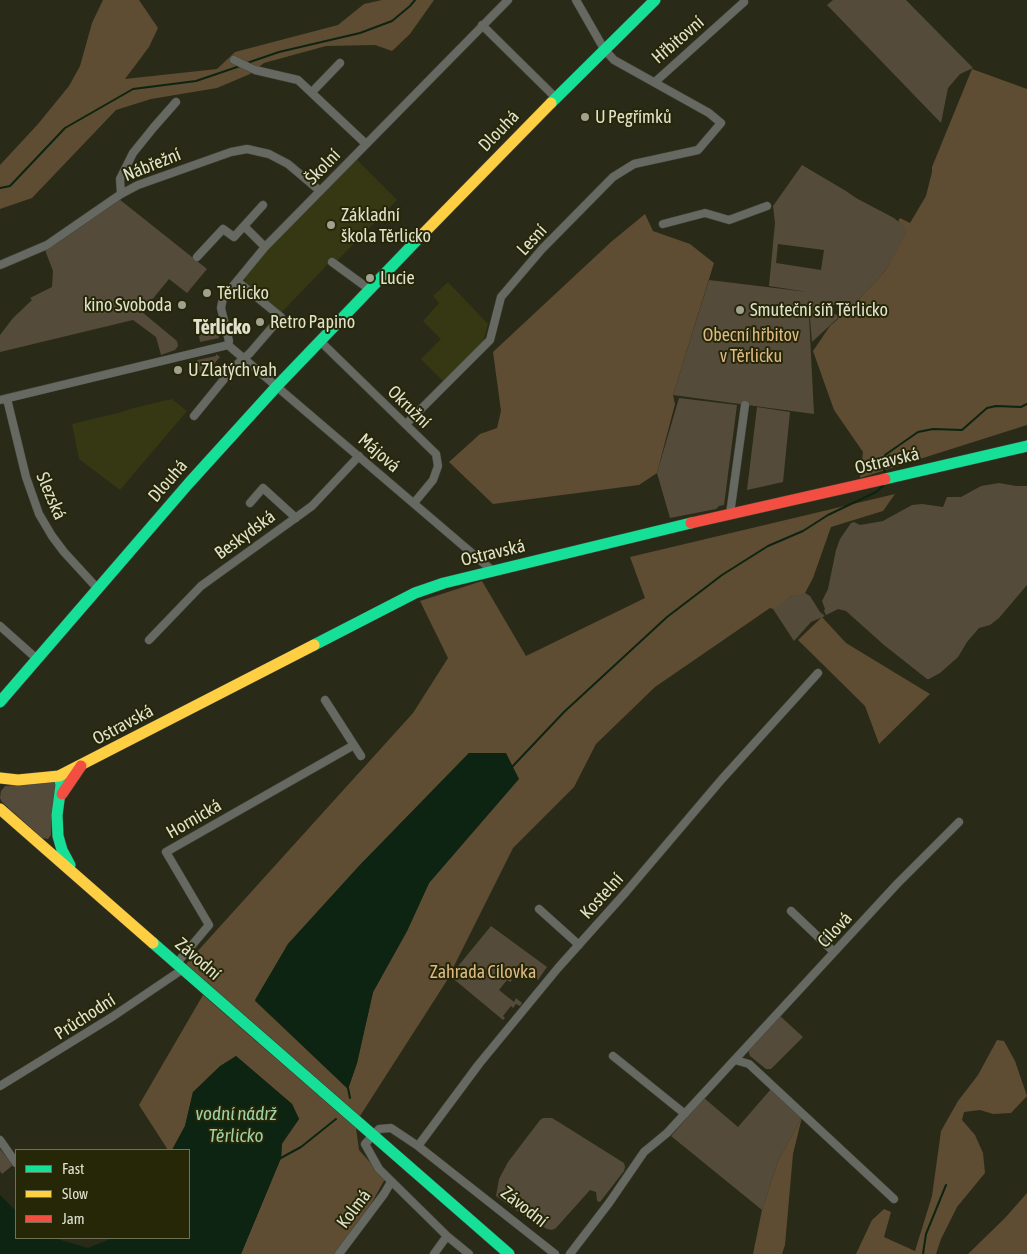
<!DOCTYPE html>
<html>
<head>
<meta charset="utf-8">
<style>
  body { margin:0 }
  #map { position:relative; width:1027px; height:1254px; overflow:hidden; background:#292a18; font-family:"Asap Condensed",sans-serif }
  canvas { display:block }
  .legend { position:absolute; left:15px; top:1149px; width:175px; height:90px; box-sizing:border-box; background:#252707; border:1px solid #707257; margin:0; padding:6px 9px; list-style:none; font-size:15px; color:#e0e2cf }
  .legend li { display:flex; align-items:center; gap:10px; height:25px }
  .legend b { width:25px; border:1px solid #707257 }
</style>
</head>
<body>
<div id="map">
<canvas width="1027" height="1254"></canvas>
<ul class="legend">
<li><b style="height:6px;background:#16e098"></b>Fast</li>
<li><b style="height:6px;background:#ffcf43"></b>Slow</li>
<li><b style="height:6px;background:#f24e42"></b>Jam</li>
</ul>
</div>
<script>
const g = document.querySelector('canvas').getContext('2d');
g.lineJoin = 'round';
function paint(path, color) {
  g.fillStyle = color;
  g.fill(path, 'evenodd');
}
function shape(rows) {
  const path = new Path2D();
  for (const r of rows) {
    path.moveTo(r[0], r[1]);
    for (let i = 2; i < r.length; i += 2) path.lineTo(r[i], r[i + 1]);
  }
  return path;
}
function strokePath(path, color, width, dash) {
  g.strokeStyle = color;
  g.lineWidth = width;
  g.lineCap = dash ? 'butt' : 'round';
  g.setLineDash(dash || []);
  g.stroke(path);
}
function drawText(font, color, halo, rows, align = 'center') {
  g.font = font + ' "Asap Condensed",sans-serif';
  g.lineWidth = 4;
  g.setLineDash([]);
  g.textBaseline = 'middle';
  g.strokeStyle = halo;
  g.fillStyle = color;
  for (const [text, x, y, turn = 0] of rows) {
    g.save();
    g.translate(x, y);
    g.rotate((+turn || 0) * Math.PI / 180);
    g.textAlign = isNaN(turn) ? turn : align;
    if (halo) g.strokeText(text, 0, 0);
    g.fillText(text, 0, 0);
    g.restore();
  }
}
const built = shape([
  [356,159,397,200,333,265,329,263,281,313,246,283,245,277,266,251],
  [448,282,488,324,482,345,444,382,421,359,441,339,423,321,439,303,433,296],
  [172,399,187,411,120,490,79,459,72,424,122,412,133,408]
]);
const green = shape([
  [833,0,906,0,973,68,960,74,948,88,941,123,827,5],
  [802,165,846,191,856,198,894,218,906,228,906,233,902,241,885,271,859,299,853,309,851,310,847,310,823,301,820,302,820,305,827,310,837,315,838,318,812,342,808,296,814,414,673,395,709,280,808,292,769,286,775,223,773,206],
  [778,244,824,250,821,270,776,263],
  [119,199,207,269,187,293,169,279,142,312,177,341,178,346,175,350,161,355,156,337,133,320,0,352,0,335,13,318,32,300,30,298,52,287,53,271,45,250],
  [216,325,219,338,200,342,198,329],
  [216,354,220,357,207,372,200,374,197,360,216,356],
  [679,398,737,405,724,505,719,506,716,509,670,518,657,473],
  [757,407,790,412,783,482,747,490],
  [999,483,1016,486,1027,486,1027,585,999,618,990,625,979,628,967,642,958,657,940,673,929,679,927,679,884,645,846,611,838,609,826,615,824,611,825,609,822,601,828,589,836,550,840,539,851,523,854,522,860,525,883,521,912,505,922,504,943,507,947,497,961,497,981,486],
  [798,593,805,593,810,596,820,612,825,616,811,622,794,641,773,609,779,603],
  [55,781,58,785,52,810,51,835,48,839,42,838,2,802,0,798,1,791,5,786],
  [491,926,547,967,538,980,528,972,529,970,522,963,520,966,518,965,511,974,509,973,507,976,512,980,510,982,507,980,499,990,514,1002,516,998,522,1003,520,1006,516,1004,513,1008,511,1006,503,1016,505,1018,503,1020,450,976],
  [779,1015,803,1037,771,1069,766,1069,750,1056,748,1050],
  [771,1089,802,1117,778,1161,762,1210,671,1136,704,1098,738,1127],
  [543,1118,552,1118,565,1126,624,1163,625,1167,624,1171,600,1202,597,1201,596,1192,590,1190,556,1228,552,1230,547,1229,523,1215,496,1196,499,1179,508,1162,540,1120],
  [0,1149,13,1165,2,1174,0,1171]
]);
const forest = shape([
  [103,0,139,0,158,28,149,47,125,79,217,69,235,52,338,25,364,4,382,0,434,0,410,34,392,51,375,45,326,46,264,63,250,74,217,88,151,99,116,110,32,198,0,209,0,165,38,124,69,86,80,66,92,23],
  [972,69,1027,89,1027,425,860,478,863,452,834,410,813,351,830,326,838,319,837,315,842,308,851,310,853,309,859,299,885,271,906,233,905,228,898,221,900,218,910,223,926,196,932,172,932,167],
  [645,214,653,231,690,244,714,263,673,395,675,404,657,473,639,485,493,504,449,462,480,434,497,428,501,411,493,352,611,242],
  [895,494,883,511,831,527,813,578,805,593,792,596,773,609,770,608,655,687,596,744,574,787,513,848,446,982,360,1116,186,964,413,713,448,658,420,601,482,581,526,656,645,598,630,557],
  [469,753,518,779,429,883,407,931,373,992,357,1063,348,1089,255,1001,288,944,359,866],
  [822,617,846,643,930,694,879,744,865,706,798,640],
  [203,995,356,1128,359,1150,385,1179,343,1254,241,1254,281,1158,282,1144,299,1119,292,1104,236,1056,193,1092,185,1126,172,1150,168,1150,139,1105],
  [997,1040,1004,1041,1015,1061,1027,1096,1011,1113,993,1114,980,1110,964,1112,962,1120,975,1135,983,1153,985,1173,957,1207,941,1239,936,1254,856,1254,872,1220,884,1209,891,1212,884,1237,915,1251,932,1196,941,1131,958,1101,978,1075],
  [802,1117,793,1154,785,1245,782,1254,753,1254,762,1210,778,1161],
  [1027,1193,1027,1254,968,1254,1005,1218]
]);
const water = shape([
  [469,753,506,753,519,779,429,883,407,931,373,992,357,1063,348,1089,255,1000,288,944,359,866],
  [236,1056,292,1104,299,1119,282,1143,281,1158,241,1254,0,1254,0,1195,16,1211,16,1238,54,1238,88,1248,113,1238,189,1238,189,1150,172,1150,185,1126,193,1092,220,1066]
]);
const stream = shape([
  [247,63,279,52,360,33,392,21,410,6,415,0],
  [0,188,10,186,65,128,133,89,196,81,240,66],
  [885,473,883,465,885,455,918,432,933,429,962,430,987,408,996,406,1021,407,1027,404],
  [511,768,564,712,667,617,722,575,768,546,803,531,828,515,876,492,884,485],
  [348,1088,350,1098],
  [279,1159,301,1147,336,1119],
  [923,1254,926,1234,946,1185]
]);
const street = shape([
  [482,25,556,98],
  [234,60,255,70,298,80,366,144],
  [655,82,744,2],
  [312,92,340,63],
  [121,194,120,179,133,153,154,127,176,102],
  [663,224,705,213,729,220,767,206],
  [244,226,265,247],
  [197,257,223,229,234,237,263,205],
  [332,262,369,289],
  [0,265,47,245,121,194,138,185,231,152,247,149,269,154,288,164,320,191],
  [320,341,436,454,438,466,433,480,414,503],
  [228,345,229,341,221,308,223,298,265,247,508,0],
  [7,399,26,477,39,514,52,536,64,552,98,589],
  [0,400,228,345,494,572],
  [194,416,234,367,250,353,281,317,237,281],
  [406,424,490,340,501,297,542,249,613,177,634,164,698,150,721,123,709,113,614,60,604,49,576,0],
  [250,503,263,488,296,518],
  [730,514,745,405],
  [0,626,37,659],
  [149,640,201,586,312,506,359,456],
  [325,700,361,756],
  [539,909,579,945],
  [791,911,834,952],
  [177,963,209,925,166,852,354,745],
  [613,1056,685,1114],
  [735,1060,749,1064,894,1199],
  [0,1086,112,1017,183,969],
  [0,1140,16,1163],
  [418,1146,479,1064,558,968,626,892,722,779,818,673],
  [339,1254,384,1194,391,1182],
  [434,1254,447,1236],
  [469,1254,447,1236,379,1169,365,1144,379,1129,391,1128,418,1146,555,1254],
  [570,1254,609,1203,644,1152,667,1133,897,884,959,822]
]);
const fast = shape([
  [551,103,655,0],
  [885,479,1027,446],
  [314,645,415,593,444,583,691,523],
  [0,702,189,483,277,386,419,238],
  [59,776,61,785,57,815,58,836,62,850,70,865],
  [153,943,509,1254]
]);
const slow = shape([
  [419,238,551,103],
  [0,778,18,780,59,776,314,645],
  [0,809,153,943]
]);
const jam = shape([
  [691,523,885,479],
  [62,794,81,766]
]);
const markers = [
  [585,117,5,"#a0a28f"],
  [331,225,5,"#a0a28f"],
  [370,278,5,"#a0a28f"],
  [207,293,5,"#a0a28f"],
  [182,305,5,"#a0a28f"],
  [740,310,5,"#a0a28f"],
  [260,322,5,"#a0a28f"],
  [178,370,5,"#a0a28f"]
];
const streetNames = [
  ["Hřbitovní",678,40,-41],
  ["Dlouhá",499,131,-46],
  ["Nábřežní",152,165,-22],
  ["Školní",323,167,-46],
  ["Lesní",532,240,-47],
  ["Okružní",409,407,44],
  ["Májová",379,453,41],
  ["Ostravská",887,461,-13],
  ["Dlouhá",168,481,-49],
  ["Slezská",51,496,67],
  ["Beskydská",245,535,-36],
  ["Ostravská",493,553,-13],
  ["Ostravská",123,725,-28],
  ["Hornická",194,819,-30],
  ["Kostelní",602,896,-48],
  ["Cílová",835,930,-47],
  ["Závodní",198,959,41],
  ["Průchodní",85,1017,-33],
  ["Závodní",524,1207,38],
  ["Kolmá",354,1209,-53]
];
const poiNames = [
  ["U Pegřímků",595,117],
  ["Základní",341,215],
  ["škola Těrlicko",341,236],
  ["Lucie",380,278],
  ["Těrlicko",217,293],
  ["kino Svoboda",172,305,"right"],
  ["Smuteční síň Těrlicko",750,310],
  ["Retro Papino",270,322],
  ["U Zlatých vah",188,370]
];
const parkNames = [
  ["Obecní hřbitov",751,335],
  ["v Těrlicku",751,356],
  ["Zahrada Cílovka",483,972]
];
const waterNames = [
  ["vodní nádrž",236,1114],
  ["Těrlicko",236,1136]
];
const quarterNames = [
  ["Těrlicko",222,328]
];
paint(built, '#353813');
paint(green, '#554b3b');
paint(forest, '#5e4d32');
paint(water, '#0c2411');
strokePath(stream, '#0c2411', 2);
strokePath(street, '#454637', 9);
strokePath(fast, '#454637', 12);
strokePath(slow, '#454637', 12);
strokePath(jam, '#454637', 12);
strokePath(street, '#666862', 8);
strokePath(fast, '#16e098', 11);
strokePath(slow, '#ffcf43', 11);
strokePath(jam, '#f24e42', 11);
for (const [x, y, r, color] of markers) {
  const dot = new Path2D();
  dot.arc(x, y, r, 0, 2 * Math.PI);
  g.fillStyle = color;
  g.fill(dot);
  strokePath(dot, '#252707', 2);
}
drawText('18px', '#e0e2cf', '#252707', streetNames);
drawText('18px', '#e0e2cf', '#252707', poiNames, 'left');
drawText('18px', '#dfb987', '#252707', parkNames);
drawText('italic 19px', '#9dd1a7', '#252707', waterNames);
drawText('bold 20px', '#e0e2cf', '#252707', quarterNames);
</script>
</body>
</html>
